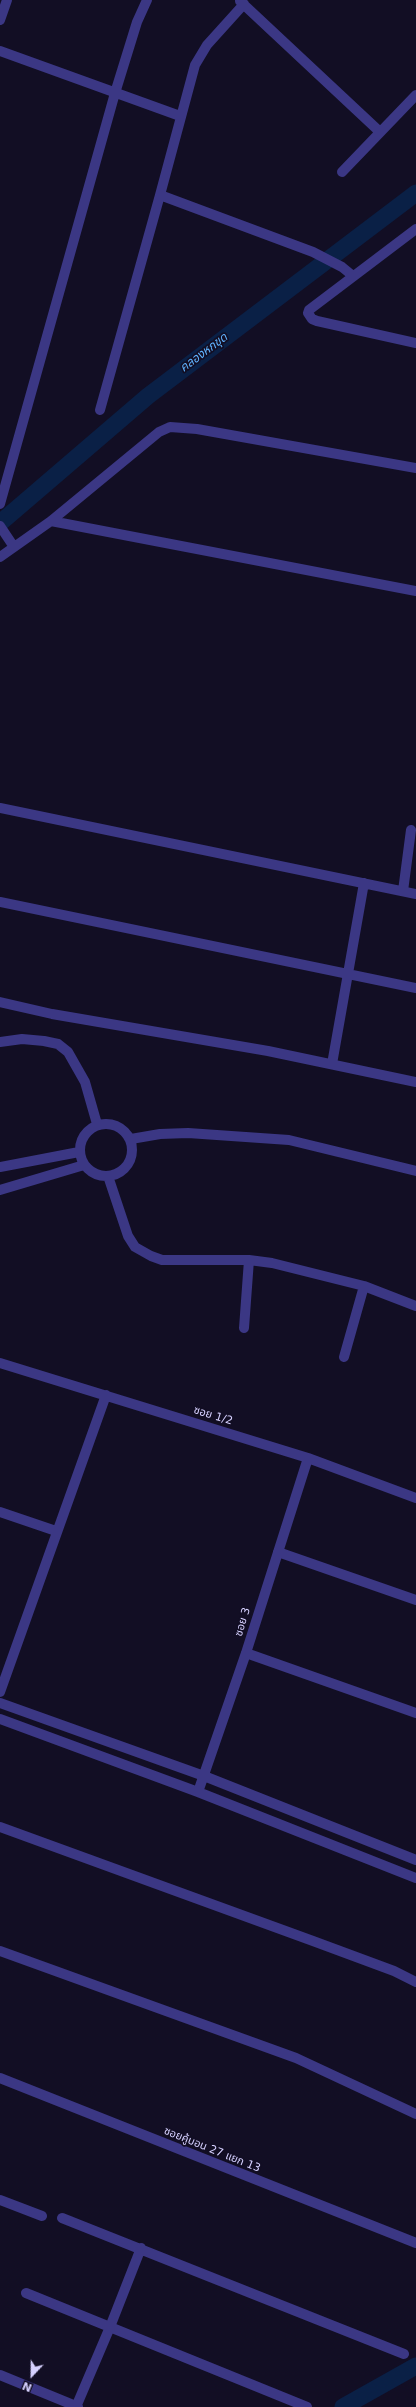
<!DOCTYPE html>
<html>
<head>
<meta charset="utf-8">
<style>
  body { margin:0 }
  #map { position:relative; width:416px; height:2407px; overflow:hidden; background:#120e24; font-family:"DejaVu Sans",sans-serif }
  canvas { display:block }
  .north { position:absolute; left:12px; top:2355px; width:40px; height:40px; -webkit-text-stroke:3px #120e24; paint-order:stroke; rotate:202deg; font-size:11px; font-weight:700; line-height:16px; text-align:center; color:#d6d1ff }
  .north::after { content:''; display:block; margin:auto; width:14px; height:18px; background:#d6d1ff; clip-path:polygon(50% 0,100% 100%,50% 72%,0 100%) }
</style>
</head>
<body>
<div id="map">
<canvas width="416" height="2407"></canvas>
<div class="north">N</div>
</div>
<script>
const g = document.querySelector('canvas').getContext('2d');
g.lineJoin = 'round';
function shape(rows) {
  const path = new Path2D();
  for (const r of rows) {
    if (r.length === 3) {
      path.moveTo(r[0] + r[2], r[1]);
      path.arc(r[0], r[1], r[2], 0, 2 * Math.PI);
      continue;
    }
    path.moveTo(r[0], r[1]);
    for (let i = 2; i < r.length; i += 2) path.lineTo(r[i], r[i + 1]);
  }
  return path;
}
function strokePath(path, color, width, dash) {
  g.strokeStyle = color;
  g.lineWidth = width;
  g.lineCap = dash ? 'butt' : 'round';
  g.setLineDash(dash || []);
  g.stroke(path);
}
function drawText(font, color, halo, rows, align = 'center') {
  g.font = font + ' "DejaVu Sans","Noto Sans Thai",sans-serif';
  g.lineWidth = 3.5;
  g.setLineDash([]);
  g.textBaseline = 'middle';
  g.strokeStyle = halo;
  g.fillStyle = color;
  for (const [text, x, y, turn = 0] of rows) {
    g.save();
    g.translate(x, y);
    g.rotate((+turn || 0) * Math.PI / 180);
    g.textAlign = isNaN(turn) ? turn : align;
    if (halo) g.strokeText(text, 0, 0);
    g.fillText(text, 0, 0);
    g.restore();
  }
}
const canal = shape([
  [0,523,148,396,416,193],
  [343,2407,416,2366]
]);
const street = shape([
  [240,1,380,132],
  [244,4,207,45,195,65,160,195,313,252,342,267,353,276],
  [0,20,7,0],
  [0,51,180,116],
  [342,172,416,95],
  [416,229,309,310,308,313,312,319,317,321,416,343],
  [100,410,160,195],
  [0,504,115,93,137,22,147,0],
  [51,521,416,591],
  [0,526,14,547],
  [0,557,51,521,159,432,170,427,197,429,416,468],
  [0,808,416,894],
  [403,891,411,830],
  [0,902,416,988],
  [0,1002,52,1014,268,1051,416,1082],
  [0,1042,22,1039,44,1041,58,1044,68,1052,85,1082,97,1124],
  [332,1064,364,883],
  [106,1150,26],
  [131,1139,160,1134,188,1133,289,1140,416,1171],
  [0,1167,79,1152],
  [108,1176,128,1236,135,1247,151,1256,162,1260,249,1260,272,1263,364,1286,416,1306],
  [0,1190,84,1165],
  [244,1328,249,1260],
  [344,1357,364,1286],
  [0,1363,308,1458,416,1498],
  [0,1512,56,1531],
  [278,1552,416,1600],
  [246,1653,416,1713],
  [0,1692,106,1395],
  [0,1703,204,1776,416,1860],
  [0,1719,198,1792,416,1878],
  [198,1792,246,1653,308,1458],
  [0,1827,313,1941,394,1971,416,1982],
  [0,1951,296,2058,416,2114],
  [0,2078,416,2243],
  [0,2200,42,2216],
  [62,2218,404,2354],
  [26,2293,307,2407],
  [0,2375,78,2407],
  [76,2407,110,2327,141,2248]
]);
const streetNames = [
  ["ซอย 1/2",213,1416,17],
  ["ซอย 3",243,1622,-73],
  ["ซอยคู้บอน 27 แยก 13",212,2150,22]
];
const waterNames = [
  ["คลองหกขุด",204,353,-37]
];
strokePath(canal, '#0a2046', 17);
strokePath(street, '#3b3784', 10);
drawText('11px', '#d6d1ff', '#120e24', streetNames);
drawText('italic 12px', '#5fb3ff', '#120e24', waterNames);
</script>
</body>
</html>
